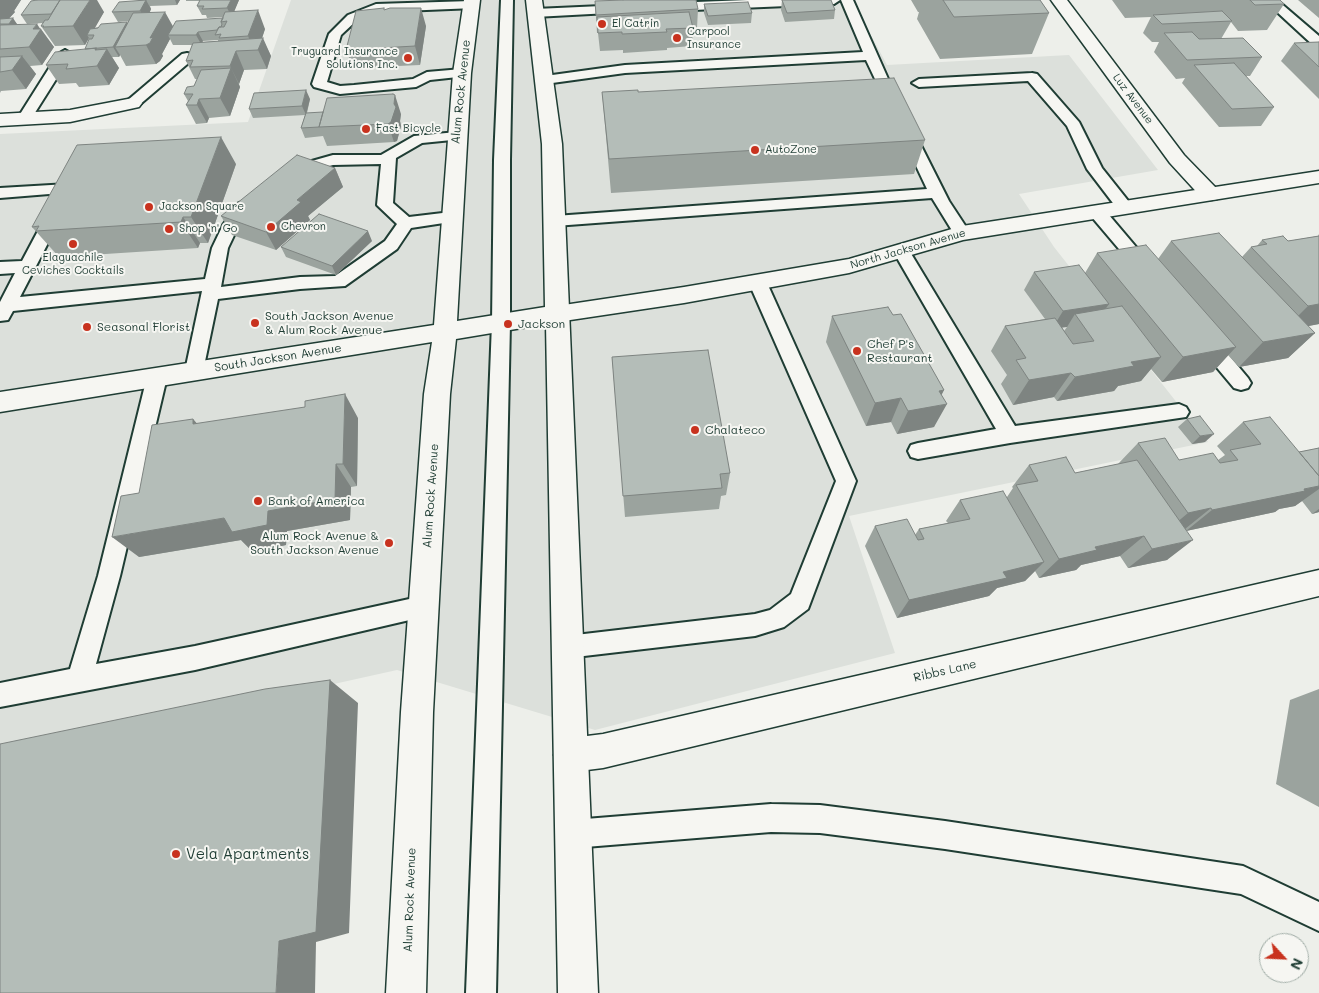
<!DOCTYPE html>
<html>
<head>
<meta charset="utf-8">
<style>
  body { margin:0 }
  #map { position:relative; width:1319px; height:993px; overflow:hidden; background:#edefea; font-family:Mali,sans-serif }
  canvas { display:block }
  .north { position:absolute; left:1259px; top:933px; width:50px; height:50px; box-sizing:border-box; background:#f6f6f2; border:1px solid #a0aca6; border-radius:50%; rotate:115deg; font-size:14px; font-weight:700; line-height:20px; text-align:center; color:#1f3d34 }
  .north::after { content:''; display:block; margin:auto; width:18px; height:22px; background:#c8321e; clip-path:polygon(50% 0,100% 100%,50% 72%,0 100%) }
</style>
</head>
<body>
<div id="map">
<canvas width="1319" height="993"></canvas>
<div class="north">N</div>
</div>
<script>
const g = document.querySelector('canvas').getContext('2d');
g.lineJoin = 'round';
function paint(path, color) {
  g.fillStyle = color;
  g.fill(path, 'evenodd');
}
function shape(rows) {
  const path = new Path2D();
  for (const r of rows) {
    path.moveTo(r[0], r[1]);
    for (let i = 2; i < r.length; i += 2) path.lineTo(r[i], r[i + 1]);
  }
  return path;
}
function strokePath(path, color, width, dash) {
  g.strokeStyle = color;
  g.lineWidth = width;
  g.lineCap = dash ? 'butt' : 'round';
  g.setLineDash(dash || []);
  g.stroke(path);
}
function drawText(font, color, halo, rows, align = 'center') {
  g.font = font + ' Mali,sans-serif';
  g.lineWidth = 4;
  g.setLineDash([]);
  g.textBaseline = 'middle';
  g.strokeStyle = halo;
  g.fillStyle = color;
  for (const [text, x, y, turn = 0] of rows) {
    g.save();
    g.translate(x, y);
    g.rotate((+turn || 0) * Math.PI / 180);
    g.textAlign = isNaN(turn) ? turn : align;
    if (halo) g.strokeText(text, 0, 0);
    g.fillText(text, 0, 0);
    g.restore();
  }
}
const built = shape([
  [291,0,852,0,887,65,1069,55,1158,170,1019,194,1054,247,1208,442,849,516,895,653,595,730,397,670,0,758,0,134,248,122]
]);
const lane = shape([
  [501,0,513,0,510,160,510,323,496,993,466,993,492,323,494,160,501,0],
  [748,0,840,0,834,4,670,11,664,7,670,3,748,0],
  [841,0,853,0,893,90,949,201,970,233,968,237,962,238,956,237,932,198,555,226,549,225,547,221,549,217,555,216,927,189,866,60,625,73,545,84,538,80,545,76,625,65,863,52,841,0],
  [1264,0,1277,0,1319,36,1319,47,1314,46,1264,0],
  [471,1,475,2,477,5,475,8,378,12,356,21,341,35,327,82,340,86,354,85,413,79,427,72,462,69,467,70,469,73,467,76,430,80,416,87,340,94,314,87,312,84,329,34,348,15,376,4,471,1],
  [624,5,630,9,628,12,535,17,529,13,535,9,624,5],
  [65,50,72,54,31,119,29,122,19,122,17,119,58,54,65,50],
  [187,53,192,54,194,57,192,60,138,106,128,106,126,103,128,100,182,54,187,53],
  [1032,73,1037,74,1079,122,1102,168,1133,207,1131,211,1119,211,1087,169,1067,126,1028,81,919,87,912,83,919,79,1032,73],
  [457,132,462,133,464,136,462,139,422,143,396,158,393,203,409,217,451,212,457,213,459,217,457,221,411,228,397,249,345,286,300,289,218,299,203,371,201,376,194,378,187,376,185,371,202,291,13,311,8,320,0,321,0,302,15,273,0,274,0,262,22,261,47,214,49,210,55,209,61,210,63,214,20,297,205,279,212,248,223,225,239,203,245,202,251,203,253,207,238,227,228,248,221,287,300,277,335,276,385,241,397,224,377,205,381,164,333,165,292,176,287,174,284,171,287,168,333,155,381,155,414,136,457,132],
  [68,184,74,186,76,189,74,192,0,198,0,188,68,184],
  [1097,207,1103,208,1153,267,1156,271,1153,275,1147,277,1141,275,1091,216,1089,212,1091,208,1097,207],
  [901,245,907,247,1015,426,1179,404,1186,407,1189,412,1186,417,1010,443,918,459,911,457,908,451,911,445,918,443,996,429,893,251,895,247,901,245],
  [758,277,764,279,767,283,856,481,808,609,784,627,755,636,567,658,559,655,555,647,559,639,567,636,755,614,770,610,791,594,836,481,749,283,752,279,758,277],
  [1205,333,1212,335,1248,378,1251,383,1248,388,1241,390,1234,388,1198,345,1196,340,1198,335,1205,333],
  [157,370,164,372,167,377,120,576,96,664,195,646,423,596,431,599,435,607,431,615,195,670,0,707,0,683,70,669,98,576,147,377,150,372,157,370],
  [771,804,820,805,945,821,1243,866,1319,902,1319,931,1241,894,945,849,820,833,771,832,573,848,563,844,559,834,563,824,573,820,771,804]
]);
const street = shape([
  [1051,0,1067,0,1184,155,1217,189,1220,194,1217,199,1210,200,1203,199,1170,163,1051,0],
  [133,98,139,99,142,103,139,107,70,122,0,126,0,114,70,110,133,98],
  [1319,570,1319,596,603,768,571,772,559,767,554,755,559,743,571,738,603,734,1319,570]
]);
const secondary = shape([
  [1319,171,1319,183,963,240,849,273,684,303,557,322,549,320,545,314,549,308,557,306,684,287,849,259,962,226,1319,171]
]);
const primary = shape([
  [464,0,480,0,471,73,457,321,545,307,542,144,526,0,542,0,562,144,598,993,558,993,546,324,456,339,450,394,433,712,426,993,386,993,401,712,424,394,432,342,0,412,0,392,434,325,453,73,464,0]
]);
const wall = shape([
  [0,0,21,0,14,11,15,12,9,18,17,24,40,29,54,47,42,65,30,66,36,74,26,89,1,91,0,93],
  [37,0,104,12,94,28,127,22,127,24,129,21,118,22,112,12,139,1,138,0,180,0,177,5,150,6,151,9,150,12,173,26,223,18,223,17,207,18,206,15,202,15,197,6,200,1,186,1,186,0,239,0,234,11,265,29,262,38,271,56,267,69,244,70,239,84,240,87,230,116,209,118,207,123,196,124,186,105,188,101,184,94,194,86,197,79,195,79,186,61,192,45,173,45,170,39,162,54,163,56,160,61,156,64,126,66,120,55,119,57,112,57,119,68,109,85,79,87,76,83,59,84,46,65,86,49,89,39,89,38,85,45,55,46,41,26,43,23,27,24,21,15],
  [218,40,218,41,202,42,203,41],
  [782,0,835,10,834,19,785,22,781,10],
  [911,0,1040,0,1049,13,1032,54,940,59,917,19,919,12,918,12],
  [1112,0,1280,0,1284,4,1267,30,1238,31,1231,22,1221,39,1262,57,1250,76,1246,76,1274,107,1261,126,1219,127,1182,83,1185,78,1176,79,1154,52,1159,42,1152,42,1143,33,1151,17,1125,18],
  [1298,0,1319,0,1319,18],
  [595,1,698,9,697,28,693,28,692,46,667,48,667,50,623,53,623,50,600,51,598,33,597,33],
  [704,4,752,13,751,23,708,25,704,13],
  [385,10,426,26,420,65,353,68,346,50],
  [1319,42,1319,99,1281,61,1294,43],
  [602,92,638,92,925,140,914,174,611,193,605,125],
  [310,99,307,113,401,114,400,121,401,126,397,141,394,142,327,146,323,136,305,138,301,128,305,115,253,118,249,109],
  [236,164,208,243,200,243,198,248,59,257,32,227],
  [335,168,343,187,308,216,310,220,276,250,232,235,221,216],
  [1319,234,1319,324,1308,326,1315,333,1288,358,1239,367,1228,355,1213,372,1162,382,1151,369,1141,381,1118,386,1114,391,1057,401,1054,397,1013,405,1001,384,1007,375,991,351,1005,326,1045,319,1024,290,1034,272,1085,273,1097,253,1158,259,1171,241,1242,257,1251,247,1257,246,1262,240,1288,241,1318,236],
  [1062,327,1067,327,1064,331],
  [372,241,336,275,286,257,281,247],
  [893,315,944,390,941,395,934,427,897,434,891,422,866,426,826,342,832,316],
  [612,357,730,473,726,495,721,496,719,509,625,517],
  [358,418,357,486,351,487,350,520,287,531,286,545,253,552,241,540,139,557,139,493,193,419,197,424],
  [1187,419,1205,442,1192,444,1178,427],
  [1243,422,1299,452,1319,448,1319,512,1312,514,1302,501,1295,506,1279,509,1275,512,1186,531,1167,560,1128,568,1120,556,1081,565,1076,570,1039,578,1035,571,1025,581,997,588,989,596,897,618,865,546,875,526,915,535,919,529,948,523,946,521,960,500,1007,497,1013,488,1012,487,1029,465,1075,473,1118,464,1138,443,1179,460,1218,460,1225,455,1217,446],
  [1319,689,1319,807,1276,784,1290,700]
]);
const shadedWall = shape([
  [0,0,21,0,14,11,15,12,4,24,0,24],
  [90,0,97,0,104,12,91,35,87,35,89,38,85,45,73,26],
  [146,0,151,9,146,20,140,11],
  [175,0,180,0,177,5],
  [231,0,239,0,232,17,227,8],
  [421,8,426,26,420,65,415,46],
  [258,10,265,29,258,50,254,50,248,36],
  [165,12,175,30,168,35,170,39,162,54,163,56,160,61,156,64,146,45],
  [13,18,19,27,16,33,9,24],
  [127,22,132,32,115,47,120,55,119,57,113,47],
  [37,24,41,30,41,29,54,47,42,65,29,47,33,29],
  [198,32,203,41,201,44,196,35],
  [263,38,271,56,267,69,258,50],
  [96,48,102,58,107,49,119,68,109,85,97,66,95,50],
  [236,51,244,70,239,84,230,66],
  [22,56,36,74,26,89,12,70],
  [231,68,240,87,230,116,220,98],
  [306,90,310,99,306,115,302,106],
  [395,95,401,114,400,121,401,126,397,141,394,142,388,124],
  [199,99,209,118,207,123,197,105],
  [221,137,236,164,208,243,191,217],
  [335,168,343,187,308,216,310,220,276,250,266,232,297,200],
  [183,217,200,243,198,248,181,222],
  [368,231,372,241,336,275,332,266],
  [1109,304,1097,321,1075,314,1067,327,1052,329,1063,311],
  [1319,304,1319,324,1283,331,1308,306],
  [1315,333,1288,358,1239,367,1263,342],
  [1236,347,1213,372,1162,382,1183,357],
  [1161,357,1141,381,1118,386,1114,391,1057,401,1075,377,1131,362],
  [1071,373,1054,397,1013,405,1029,380],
  [944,390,936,406,947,404,934,427,897,434,908,411,939,391],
  [345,394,358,418,357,486,343,464],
  [901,398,891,422,866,426,875,403],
  [193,419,213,442,193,424],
  [1214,434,1205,442,1192,444,1200,436],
  [336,464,351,487,350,520,287,531,286,545,253,552,241,540,139,557,112,537,268,511],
  [1319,486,1319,489,1295,506,1279,509,1275,512,1186,531,1212,510],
  [1211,508,1185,529,1163,534,1188,513],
  [1319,509,1319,512,1312,514],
  [1144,536,1120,556,1081,565,1076,570,1039,578,1059,559,1095,547],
  [1193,540,1167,560,1128,568,1152,549],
  [1044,562,1025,581,997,588,989,596,897,618,909,600,1003,572],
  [330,680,358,703,349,933,316,942,315,993,276,993,279,941]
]);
const building = shape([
  [37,0,60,0,51,14,21,15,31,1,37,0],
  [60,0,90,0,73,26,43,27,44,26,41,26,45,20,48,20,60,0],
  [146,0,140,11,112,12,119,2,146,0],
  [200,0,231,0,227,8,202,9,204,6,197,6,200,0],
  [623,0,696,0,698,9,596,15,595,1,623,0],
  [782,0,831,0,835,10,787,13,782,0],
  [943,0,1040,0,1049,13,954,17,943,0],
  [1250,0,1280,0,1284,4,1255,5,1250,0],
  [748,2,752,13,708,16,704,4,748,2],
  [384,8,384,10,390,8,421,8,415,46,346,50,356,11,384,8],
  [258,10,248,36,219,38,221,34,215,35,219,27,224,27,227,21,221,22,225,12,258,10],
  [1222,11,1232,21,1162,24,1153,15,1222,11],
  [165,12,150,38,153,37,150,43,146,45,115,47,133,13,165,12],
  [689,12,693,28,666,29,667,32,622,34,622,32,598,33,597,17,689,12],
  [13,18,9,24,0,24,0,19,13,18],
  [223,18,221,22,222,24,221,27,219,27,217,30,198,32,196,35,168,35,176,21,223,18],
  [127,22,113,47,85,49,89,39,92,39,94,35,87,35,90,29,98,28,101,24,127,22],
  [37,24,33,29,41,29,29,47,0,49,0,25,37,24],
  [1192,32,1199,39,1243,38,1262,57,1187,60,1164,33,1192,32],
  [263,38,258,50,236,51,230,66,190,67,193,60,186,61,193,43,263,38],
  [1319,42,1319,67,1294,43,1319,42],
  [96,48,95,50,107,49,97,66,66,69,68,64,46,65,55,52,96,48],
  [22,56,12,70,0,72,0,57,22,56],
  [1234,63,1274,107,1232,109,1194,65,1234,63],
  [231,68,220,98,199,99,197,105,186,105,193,94,184,94,187,87,194,86,201,70,231,68],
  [894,78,925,140,609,159,602,92,638,90,638,92,894,78],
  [306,90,302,106,249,109,254,93,306,90],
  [393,94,395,95,394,104,396,107,391,122,388,124,319,127,327,98,393,94],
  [323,112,319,127,301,128,306,113,323,112],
  [221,137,191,217,183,217,181,222,36,231,39,226,32,227,77,145,221,137],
  [297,155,335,168,297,200,301,202,266,232,221,216,297,155],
  [319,214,368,231,332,266,281,247,319,214],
  [1219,233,1315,333,1263,342,1171,241,1219,233],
  [1283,236,1288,241,1319,236,1319,304,1308,306,1251,247,1267,244,1262,240,1283,236],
  [1146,245,1236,347,1183,357,1097,253,1146,245],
  [1079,265,1109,304,1063,311,1034,272,1079,265],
  [1122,306,1161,357,1131,362,1134,366,1075,377,1071,373,1029,380,1016,360,1026,358,1005,326,1055,318,1073,344,1094,341,1075,314,1122,306],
  [888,307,893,315,901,314,944,390,939,391,947,404,908,411,901,398,875,403,832,316,888,307],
  [708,350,730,473,720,474,722,488,623,496,612,357,708,350],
  [345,394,343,464,336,464,335,499,268,511,267,525,232,532,224,518,112,537,121,496,139,493,152,425,193,419,193,424,305,407,305,401,345,394],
  [1200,416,1214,434,1200,436,1187,419,1200,416],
  [1270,417,1319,476,1319,486,1304,489,1305,491,1212,510,1211,508,1188,513,1138,443,1165,438,1179,460,1213,453,1220,463,1238,460,1230,450,1261,444,1243,422,1270,417],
  [1319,448,1319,476,1299,452,1319,448],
  [1066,457,1075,473,1137,460,1193,540,1152,549,1144,536,1095,547,1097,550,1059,559,1016,485,1038,481,1029,465,1066,457],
  [1003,491,1044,562,1003,572,1007,578,909,600,875,526,907,519,918,540,924,539,919,529,970,519,960,500,1003,491],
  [330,680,316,932,279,941,276,993,0,993,0,744,265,689,330,680]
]);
const markers = [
  [602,24,5,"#c8321e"],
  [677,38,5,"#c8321e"],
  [408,58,5,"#c8321e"],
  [366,129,5,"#c8321e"],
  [755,150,5,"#c8321e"],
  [149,207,5,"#c8321e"],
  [271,227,5,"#c8321e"],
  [169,229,5,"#c8321e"],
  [73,244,5,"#c8321e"],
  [255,323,5,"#c8321e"],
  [508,324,5,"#c8321e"],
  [87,327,5,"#c8321e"],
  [857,351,5,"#c8321e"],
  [695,430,5,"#c8321e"],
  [258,501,5,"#c8321e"],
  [389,543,5,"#c8321e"],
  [176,854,5,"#c8321e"]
];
const farPoinames = [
  ["El Catrin",612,24],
  ["Carpool",687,32],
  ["Insurance",687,45],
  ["Truguard Insurance",398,52,"right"],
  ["Solutions Inc.",398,65,"right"],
  ["Fast Bicycle",376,129],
  ["AutoZone",765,150],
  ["Jackson Square",159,207],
  ["Chevron",281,227],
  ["Shop 'n' Go",179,229],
  ["Elaguachile",73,258,"center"],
  ["Ceviches Cocktails",73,271,"center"]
];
const farStreetnames = [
  ["Luz Avenue",1133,99,53],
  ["North Jackson Avenue",908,249,-16]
];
const streetNames = [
  ["Alum Rock Avenue",461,92,-84],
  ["South Jackson Avenue",278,358,-9],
  ["Alum Rock Avenue",431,496,-86],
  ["Ribbs Lane",945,671,-13],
  ["Alum Rock Avenue",410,900,-88]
];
const poiNames = [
  ["South Jackson Avenue",265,316],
  ["& Alum Rock Avenue",265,330],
  ["Jackson",518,324],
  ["Seasonal Florist",97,327],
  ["Chef P's",867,344],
  ["Restaurant",867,358],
  ["Chalateco",705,430],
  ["Bank of America",268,501],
  ["Alum Rock Avenue &",379,536,"right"],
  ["South Jackson Avenue",379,550,"right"]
];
const nearPoinames = [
  ["Vela Apartments",186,854]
];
paint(built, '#dce0db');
strokePath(lane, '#1f3d34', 4);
strokePath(street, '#1f3d34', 3);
strokePath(secondary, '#1f3d34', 3);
strokePath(primary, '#1f3d34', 3);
paint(lane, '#f6f6f2');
paint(street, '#f6f6f2');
paint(secondary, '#f6f6f2');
paint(primary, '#f6f6f2');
paint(wall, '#9ba39e');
paint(shadedWall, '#7e8481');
paint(building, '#b4bdb8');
strokePath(building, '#7e8481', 1);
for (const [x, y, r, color] of markers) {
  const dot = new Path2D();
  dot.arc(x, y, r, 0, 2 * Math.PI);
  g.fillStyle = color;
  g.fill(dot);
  strokePath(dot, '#f6f6f2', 2);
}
drawText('11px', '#1f3d34', '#f6f6f2', farPoinames, 'left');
drawText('11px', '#1f3d34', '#f6f6f2', farStreetnames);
drawText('12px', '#1f3d34', '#f6f6f2', streetNames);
drawText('12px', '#1f3d34', '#f6f6f2', poiNames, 'left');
drawText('15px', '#1f3d34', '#f6f6f2', nearPoinames, 'left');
</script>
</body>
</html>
